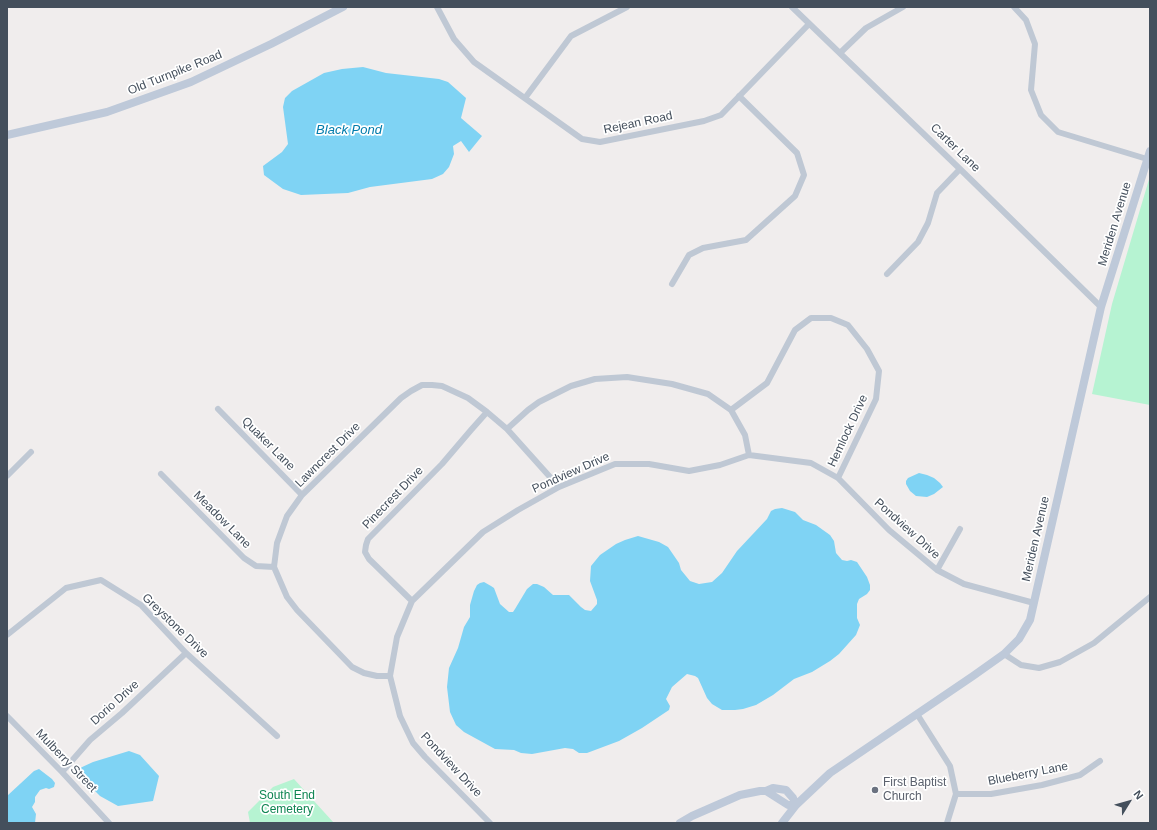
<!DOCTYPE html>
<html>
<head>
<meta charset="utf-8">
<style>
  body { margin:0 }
  #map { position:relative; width:1157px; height:830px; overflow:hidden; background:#f0eded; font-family:Helvetica,sans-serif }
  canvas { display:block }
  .frame { position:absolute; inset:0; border:8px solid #444f5c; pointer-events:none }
  .north { position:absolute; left:1109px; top:782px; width:40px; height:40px; -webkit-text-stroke:3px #fff; paint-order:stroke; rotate:53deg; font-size:11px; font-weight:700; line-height:16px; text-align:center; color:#444f5c }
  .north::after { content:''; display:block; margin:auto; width:14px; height:18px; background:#444f5c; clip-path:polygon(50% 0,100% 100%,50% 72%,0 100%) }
</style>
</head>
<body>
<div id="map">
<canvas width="1157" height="830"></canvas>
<div class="frame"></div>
<div class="north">N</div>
</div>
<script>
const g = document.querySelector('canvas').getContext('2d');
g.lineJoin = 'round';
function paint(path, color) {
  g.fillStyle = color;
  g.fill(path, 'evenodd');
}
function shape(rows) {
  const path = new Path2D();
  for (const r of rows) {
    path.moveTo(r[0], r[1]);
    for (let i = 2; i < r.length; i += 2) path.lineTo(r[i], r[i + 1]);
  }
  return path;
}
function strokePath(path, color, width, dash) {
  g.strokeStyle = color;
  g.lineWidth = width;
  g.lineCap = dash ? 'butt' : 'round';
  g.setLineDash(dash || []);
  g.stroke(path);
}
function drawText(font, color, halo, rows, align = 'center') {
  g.font = font + ' Helvetica,sans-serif';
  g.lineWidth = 3.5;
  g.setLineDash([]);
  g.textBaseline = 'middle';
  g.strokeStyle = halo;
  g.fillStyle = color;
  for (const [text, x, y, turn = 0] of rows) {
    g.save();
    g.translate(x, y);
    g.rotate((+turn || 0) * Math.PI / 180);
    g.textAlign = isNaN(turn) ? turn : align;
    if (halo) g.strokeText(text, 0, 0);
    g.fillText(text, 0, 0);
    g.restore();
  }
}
const green = shape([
  [1150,176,1150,405,1092,394,1112,304],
  [294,779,334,823,250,823,248,812,273,787]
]);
const water = shape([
  [363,67,386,73,439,79,448,82,466,98,461,118,482,136,469,152,461,141,453,146,454,154,449,167,443,174,432,179,370,187,348,193,301,195,283,189,264,175,263,166,282,152,288,144,283,107,285,98,292,91,324,73,342,69],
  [919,473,927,475,934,478,940,483,943,487,934,494,927,497,916,496,910,491,906,484,906,481,908,478],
  [782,508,795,512,803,520,816,525,830,535,834,541,836,553,842,560,847,561,851,560,857,562,867,577,870,585,870,590,867,594,859,599,857,604,857,618,860,625,856,635,839,654,830,661,812,672,794,679,773,695,756,705,743,709,735,710,722,710,712,704,707,698,698,678,695,676,687,674,672,687,666,699,670,706,669,710,642,728,619,741,587,753,579,753,573,749,565,748,532,754,521,753,514,750,495,749,464,732,456,725,450,712,447,687,449,668,458,648,464,627,470,617,470,605,474,591,477,585,480,583,484,582,491,586,494,588,500,604,509,612,513,612,515,609,527,589,533,584,537,584,544,587,553,595,569,595,581,607,585,610,591,611,597,604,597,600,590,581,591,566,600,555,616,544,625,540,638,536,659,542,668,547,679,563,681,570,690,581,699,584,712,582,722,573,737,551,767,519,771,511,775,509],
  [129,751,140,755,159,776,153,801,118,806,100,796,83,779,80,768,93,762],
  [39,769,52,779,55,783,54,787,49,789,46,788,40,790,35,797,35,802,32,807,36,814,35,823,7,823,7,796,34,771]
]);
const street = shape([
  [437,7,454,39,474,62,582,139,600,142,704,121,721,115,809,24],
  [792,7,960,169,1101,307],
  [1014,7,1026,20,1035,44,1031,90,1041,115,1058,132,1147,159],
  [840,53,866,28,903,7],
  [525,98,571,36,627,7],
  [887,274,918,242,928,223,937,193,960,169],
  [672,284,689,255,703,248,746,240,795,196,804,175,797,153,739,96],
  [218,409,302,495],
  [731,410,767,383,795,330,811,318,831,318,848,325,867,349,879,371,876,399,838,478],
  [507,429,528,410,539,402,571,386,595,379,627,377,672,384,708,394,731,410,745,435,749,455],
  [161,474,244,558,256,566,274,567],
  [7,476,31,452],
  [937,570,960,529],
  [412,601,369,559,365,552,366,545,368,539,442,464,471,430,487,412],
  [7,635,66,588,101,580,141,605,186,653,277,736],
  [1004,654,1021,665,1039,668,1060,662,1094,643,1150,597],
  [390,676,377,676,364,673,352,667,297,610,287,597,274,567,277,543,287,516,302,495,401,398,411,391,422,385,432,385,442,386,468,398,487,412,507,429,559,487],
  [917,714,950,766,956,794,947,823],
  [7,716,62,772,109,823],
  [62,772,90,740,122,713,186,653],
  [956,794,991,794,1042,785,1080,775,1100,761],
  [490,823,425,757,413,743,400,716,390,676,397,637,412,601,483,532,518,510,559,487,615,464,649,464,689,471,720,465,749,455,811,463,838,478,889,530,937,570,964,584,1034,603]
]);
const secondary = shape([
  [7,135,107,112,191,82,271,44,343,7],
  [680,823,692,816,740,795,760,791,766,791,773,788,786,790,793,798,796,805,788,805,766,791],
  [782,823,796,805,830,773,973,676,1004,654,1019,639,1030,620,1101,307,1150,151]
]);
const markers = [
  [875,790,4,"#6b7280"]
];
const streetNames = [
  ["Old Turnpike Road",175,73,-22],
  ["Rejean Road",638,123,-12],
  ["Carter Lane",955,148,44],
  ["Meriden Avenue",1115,224,-73],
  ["Hemlock Drive",848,431,-65],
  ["Quaker Lane",268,444,45],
  ["Lawncrest Drive",328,455,-45],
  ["Pondview Drive",571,473,-24],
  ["Pinecrest Drive",393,498,-46],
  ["Meadow Lane",222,520,45],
  ["Pondview Drive",907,529,42],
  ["Meriden Avenue",1036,539,-77],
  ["Greystone Drive",175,626,44],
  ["Dorio Drive",115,703,-42],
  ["Mulberry Street",66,761,46],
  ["Pondview Drive",451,765,47],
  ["Blueberry Lane",1028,774,-11]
];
const worshipNames = [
  ["First Baptist",883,783],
  ["Church",883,797]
];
const parkNames = [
  ["South End",287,796],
  ["Cemetery",287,810]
];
const waterNames = [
  ["Black Pond",349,130]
];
paint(green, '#b6f3d2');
paint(water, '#7fd3f4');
strokePath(street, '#bfc8d4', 6);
strokePath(secondary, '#bec9d9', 8);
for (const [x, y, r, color] of markers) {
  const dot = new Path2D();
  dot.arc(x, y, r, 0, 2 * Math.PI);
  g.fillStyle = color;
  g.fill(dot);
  strokePath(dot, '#fff', 1.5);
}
drawText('12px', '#444f5c', '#fff', streetNames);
drawText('12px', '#5b616d', '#fff', worshipNames, 'left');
drawText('12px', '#0e8552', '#fff', parkNames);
drawText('italic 13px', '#017bab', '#fff', waterNames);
</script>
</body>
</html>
